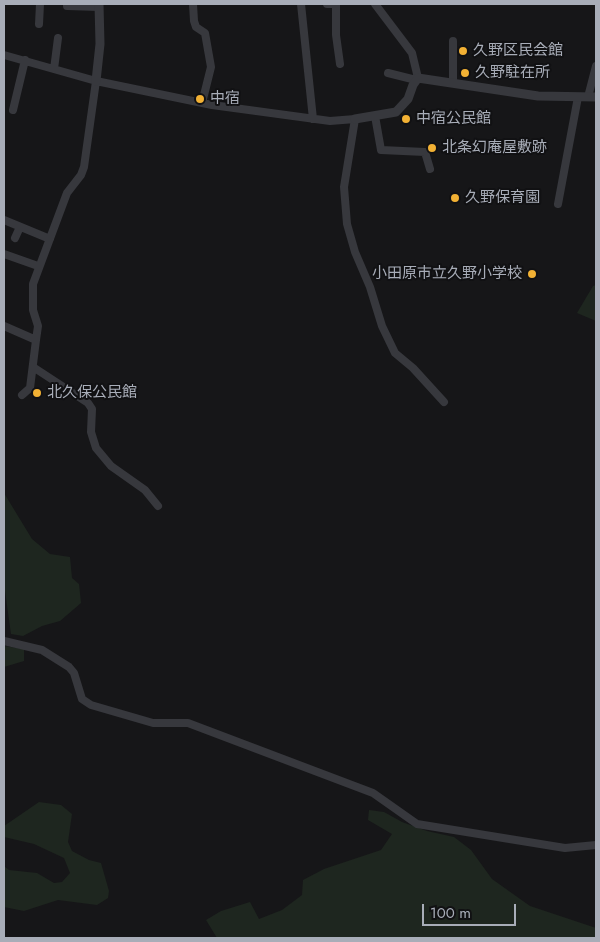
<!DOCTYPE html>
<html>
<head>
<meta charset="utf-8">
<style>
  body { margin:0 }
  #map { position:relative; width:600px; height:942px; overflow:hidden; background:#161618; font-family:Jost,sans-serif }
  canvas { display:block }
  .frame { position:absolute; inset:0; border:5px solid #a8adb8; pointer-events:none }
  .scale { position:absolute; left:422px; top:904px; width:94px; height:22px; box-sizing:border-box; border:2px solid #a8adb8; border-top:0; padding-left:6px; font-size:15px; line-height:18px; white-space:nowrap; color:#a8adb8; -webkit-text-stroke:4px #111113; paint-order:stroke }
</style>
</head>
<body>
<div id="map">
<canvas width="600" height="942"></canvas>
<div class="frame"></div>
<div class="scale">100 m</div>
</div>
<script>
const g = document.querySelector('canvas').getContext('2d');
g.lineJoin = 'round';
function paint(path, color) {
  g.fillStyle = color;
  g.fill(path, 'evenodd');
}
function shape(rows) {
  const path = new Path2D();
  for (const r of rows) {
    path.moveTo(r[0], r[1]);
    for (let i = 2; i < r.length; i += 2) path.lineTo(r[i], r[i + 1]);
  }
  return path;
}
function strokePath(path, color, width, dash) {
  g.strokeStyle = color;
  g.lineWidth = width;
  g.lineCap = dash ? 'butt' : 'round';
  g.setLineDash(dash || []);
  g.stroke(path);
}
function drawText(font, color, halo, rows, align = 'center') {
  g.font = font + ' Jost,"Noto Sans JP",sans-serif';
  g.lineWidth = 4;
  g.setLineDash([]);
  g.textBaseline = 'middle';
  g.strokeStyle = halo;
  g.fillStyle = color;
  for (const [text, x, y, turn = 0] of rows) {
    g.save();
    g.translate(x, y);
    g.rotate((+turn || 0) * Math.PI / 180);
    g.textAlign = isNaN(turn) ? turn : align;
    if (halo) g.strokeText(text, 0, 0);
    g.fillText(text, 0, 0);
    g.restore();
  }
}
const green = shape([
  [596,285,596,321,577,313,593,286],
  [4,493,32,539,50,554,70,557,72,578,79,584,81,603,60,621,42,626,23,636,11,634,4,584],
  [4,646,24,649,24,661,4,667],
  [39,802,61,805,72,814,68,842,72,851,89,860,101,863,109,891,108,898,97,905,58,900,24,911,4,907,4,866,9,870,37,873,54,883,62,882,70,873,64,858,34,844,4,837,4,826],
  [369,810,384,812,402,822,427,831,454,837,471,850,492,879,530,906,596,928,596,938,217,938,206,920,221,911,250,902,259,919,282,910,302,895,303,880,324,869,381,850,392,834,368,820]
]);
const minor = shape([
  [67,4,67,6,99,7],
  [193,4,194,21,196,27,205,33,211,67,202,103],
  [301,4,313,119],
  [327,4,336,4,336,35,340,64],
  [375,4,412,53,418,78],
  [39,24,40,4],
  [453,41,453,82],
  [4,55,96,81,212,105,330,121,355,119,344,187,347,224,355,252,370,287,382,326,395,353,413,368,444,402],
  [54,69,58,38],
  [388,73,416,80],
  [588,97,596,66],
  [13,110,25,60],
  [375,116,381,150,425,152,430,169],
  [558,204,578,97],
  [4,220,50,239],
  [15,238,20,227],
  [4,254,38,266],
  [4,326,36,340,38,326,33,310,33,284,67,193,81,175,84,167,96,81],
  [33,367,88,403,92,409,91,432,96,448,111,466,145,490,158,506],
  [22,395,30,388,36,340],
  [4,641,42,650,69,667,74,673,82,699,91,705,153,723,188,723,373,793,417,824,565,848,596,845]
]);
const tertiary = shape([
  [96,81,100,44,99,4],
  [355,119,396,112,408,99,413,85,418,78,538,96,596,97]
]);
const markers = [
  [463,51,5,"#f2b134"],
  [465,73,5,"#f2b134"],
  [200,99,5,"#f2b134"],
  [406,119,5,"#f2b134"],
  [432,148,5,"#f2b134"],
  [455,198,5,"#f2b134"],
  [532,274,5,"#f2b134"],
  [37,393,5,"#f2b134"]
];
const poiNames = [
  ["久野区民会館",473,51],
  ["久野駐在所",475,73],
  ["中宿",210,99],
  ["中宿公民館",416,119],
  ["北条幻庵屋敷跡",442,148],
  ["久野保育園",465,198],
  ["小田原市立久野小学校",522,274,"right"],
  ["北久保公民館",47,393]
];
paint(green, '#1e261f');
strokePath(minor, '#37383d', 8);
strokePath(tertiary, '#37383d', 9);
for (const [x, y, r, color] of markers) {
  const dot = new Path2D();
  dot.arc(x, y, r, 0, 2 * Math.PI);
  g.fillStyle = color;
  g.fill(dot);
  strokePath(dot, '#111113', 2);
}
drawText('15px', '#a8adb8', '#111113', poiNames, 'left');
</script>
</body>
</html>
